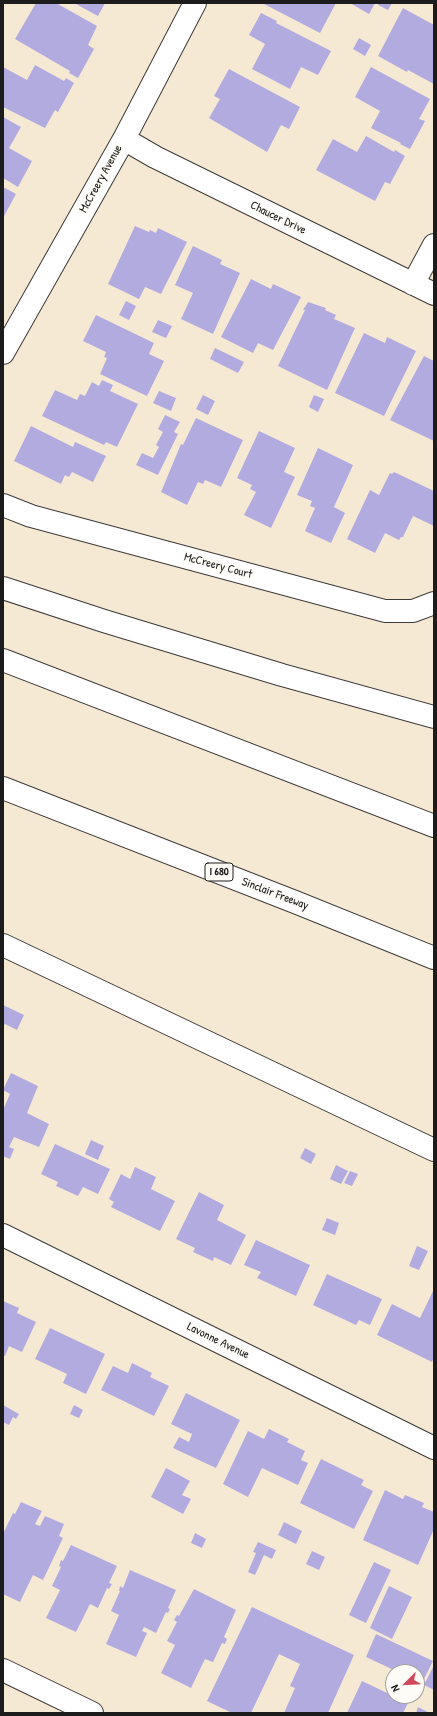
<!DOCTYPE html>
<html>
<head>
<meta charset="utf-8">
<style>
  body { margin:0 }
  #map { position:relative; width:437px; height:1716px; overflow:hidden; background:#f6e9d4; font-family:"Patrick Hand",sans-serif }
  canvas { display:block }
  .frame { position:absolute; inset:0; border:4px solid #1c1c1c; pointer-events:none }
  .north { position:absolute; left:385px; top:1664px; width:40px; height:40px; box-sizing:border-box; background:#fdfcf7; border:1px solid #a3a29f; border-radius:50%; rotate:246deg; font-size:11px; font-weight:700; line-height:16px; text-align:center; color:#1c1c1c }
  .north::after { content:''; display:block; margin:auto; width:14px; height:18px; background:#d1495b; clip-path:polygon(50% 0,100% 100%,50% 72%,0 100%) }
</style>
</head>
<body>
<div id="map">
<canvas width="437" height="1716"></canvas>
<div class="frame"></div>
<div class="north">N</div>
</div>
<script>
const g = document.querySelector('canvas').getContext('2d');
g.lineJoin = 'round';
function paint(path, color) {
  g.fillStyle = color;
  g.fill(path, 'evenodd');
}
function shape(rows) {
  const path = new Path2D();
  for (const r of rows) {
    path.moveTo(r[0], r[1]);
    for (let i = 2; i < r.length; i += 2) path.lineTo(r[i], r[i + 1]);
  }
  return path;
}
function strokePath(path, color, width, dash) {
  g.strokeStyle = color;
  g.lineWidth = width;
  g.lineCap = dash ? 'butt' : 'round';
  g.setLineDash(dash || []);
  g.stroke(path);
}
function drawText(font, color, halo, rows, align = 'center') {
  g.font = font + ' "Patrick Hand",sans-serif';
  g.lineWidth = 4;
  g.setLineDash([]);
  g.textBaseline = 'middle';
  g.strokeStyle = halo;
  g.fillStyle = color;
  for (const [text, x, y, turn = 0] of rows) {
    g.save();
    g.translate(x, y);
    g.rotate((+turn || 0) * Math.PI / 180);
    g.textAlign = isNaN(turn) ? turn : align;
    if (halo) g.strokeText(text, 0, 0);
    g.fillText(text, 0, 0);
    g.restore();
  }
}
const building = shape([
  [36,3,56,3,97,26,88,45,94,49,78,78,69,73,70,71,15,39],
  [74,3,105,3,98,16],
  [265,3,336,3,320,33,264,4],
  [350,3,375,3,369,14],
  [379,3,392,3,388,10,378,5],
  [403,8,434,25,434,84,408,70,407,72,378,56],
  [261,13,277,21,276,23,331,51,318,75,301,67,290,89,252,69,265,44,249,35],
  [359,38,371,45,365,56,353,49],
  [35,65,64,81,66,78,74,83,58,112,55,110,45,128,3,107,3,67,27,80],
  [371,67,430,99,419,119,425,121,410,149,400,144,401,143,371,128,380,111,355,97],
  [229,69,300,107,289,129,281,125,267,152,209,118,220,99,214,96],
  [3,117,21,127,9,148,32,161,18,187,3,178],
  [366,136,394,152,395,150,405,156,390,184,385,182,375,201,316,170,333,139,357,152],
  [5,188,16,194,3,218,3,189],
  [135,226,149,232,150,230,156,233,158,228,187,242,161,294,145,287,139,299,108,284],
  [193,246,222,260,220,264,240,273,213,334,181,319,193,293,175,285],
  [251,279,271,289,273,284,301,297,273,350,258,343,253,353,221,337],
  [126,301,136,306,129,320,119,315],
  [308,302,326,308,325,310,336,315,334,319,355,328,327,390,278,366,305,310,303,310],
  [96,315,154,343,149,354,164,361,147,396,100,374,107,358,104,357,106,352,83,341],
  [158,320,172,326,166,338,152,332],
  [364,333,385,343,387,337,416,351,384,416,335,393],
  [215,348,244,362,238,373,210,359],
  [424,356,434,361,434,441,390,420],
  [102,380,113,385,110,391,138,404,117,447,106,442,104,445,42,416,55,390,77,400,80,394,85,396,92,382,99,386],
  [159,391,176,398,171,411,153,403],
  [203,395,215,401,208,415,196,409],
  [314,395,324,399,318,412,309,407],
  [165,415,180,422,174,432,178,434,158,475,136,465,142,453,153,458,159,447,156,445,163,432,158,429],
  [196,418,243,440,221,487,205,480,203,484,198,482,187,505,161,492,181,444,183,445],
  [31,426,73,447,75,442,106,456,93,482,72,472,69,477,65,475,61,484,14,461],
  [259,431,295,448,284,472,295,477,271,528,244,515,256,492,250,489,252,485,237,478],
  [318,448,353,465,334,507,345,513,331,543,305,531,315,508,310,506,312,501,297,495],
  [394,472,434,491,434,526,413,516,403,537,401,537,399,540,385,533,375,553,347,539,370,490,379,495,390,473,392,474],
  [3,1005,24,1015,17,1030,5,1024,3,1026],
  [11,1073,38,1086,27,1113,49,1124,39,1147,14,1137,9,1147,14,1149,10,1159,3,1156,3,1110,10,1094,3,1090],
  [91,1140,104,1146,98,1160,85,1154],
  [55,1144,110,1169,98,1194,83,1187,78,1196,56,1186,58,1182,41,1174],
  [305,1148,316,1154,311,1164,300,1158],
  [336,1165,348,1171,341,1184,330,1179],
  [135,1167,156,1177,151,1189,175,1201,160,1231,111,1207,114,1202,109,1199,121,1174,130,1179],
  [350,1171,358,1174,352,1186,344,1183],
  [199,1192,224,1205,217,1220,246,1235,231,1265,214,1257,213,1261,193,1252,195,1248,176,1239],
  [327,1218,339,1223,335,1235,322,1230],
  [256,1240,310,1265,296,1296,257,1278,261,1272,244,1265],
  [417,1246,428,1251,419,1270,409,1266],
  [327,1274,382,1299,370,1325,359,1320,356,1325,313,1305],
  [434,1289,434,1357,432,1362,377,1335,392,1304,420,1318],
  [3,1301,19,1308,17,1313,36,1322,22,1352,9,1346,5,1356,3,1355],
  [50,1328,105,1354,86,1394,63,1383,67,1374,35,1359],
  [132,1363,152,1373,150,1377,169,1386,154,1416,101,1390,113,1366,128,1373],
  [186,1393,240,1420,216,1468,173,1448,179,1437,189,1442,192,1434,171,1424],
  [3,1405,19,1414,16,1419,13,1417,9,1425,3,1422],
  [74,1405,83,1410,79,1418,70,1414],
  [269,1429,289,1439,287,1442,305,1451,301,1460,308,1463,298,1485,262,1468,248,1497,223,1484,248,1431,264,1439],
  [321,1459,364,1480,361,1485,373,1491,354,1529,300,1503],
  [166,1468,190,1481,182,1495,191,1499,183,1514,151,1497],
  [385,1490,403,1499,405,1495,424,1503,422,1507,434,1512,434,1529,418,1565,363,1540],
  [21,1502,42,1511,35,1524,40,1526,45,1516,64,1524,59,1536,63,1538,43,1580,33,1575,20,1602,3,1594,3,1534,13,1513,15,1514],
  [284,1522,302,1531,296,1544,278,1535],
  [195,1533,206,1539,202,1548,191,1543],
  [258,1542,276,1550,272,1559,264,1555,255,1575,248,1572,256,1553,253,1552],
  [71,1545,117,1566,109,1583,112,1584,109,1589,107,1588,98,1608,90,1604,76,1632,46,1618,60,1590,52,1586,61,1567,59,1566,61,1560,63,1561],
  [312,1551,325,1557,319,1570,306,1564],
  [374,1562,391,1570,366,1623,349,1615],
  [130,1570,176,1590,168,1608,170,1609,168,1613,166,1612,156,1633,144,1627,142,1631,147,1633,136,1657,106,1644,119,1615,111,1611,120,1591,119,1591,120,1586,123,1588],
  [389,1586,412,1597,392,1639,370,1628],
  [194,1589,236,1610,224,1637,227,1639,225,1644,222,1643,213,1662,205,1659,191,1688,161,1673,175,1645,167,1641,177,1622,174,1620,177,1615,179,1616],
  [252,1607,354,1655,328,1713,284,1713,295,1688,290,1686,300,1664,279,1654,251,1713,232,1713,207,1701],
  [376,1634,433,1661,422,1683,417,1681,417,1672,398,1672,366,1657],
  [434,1665,434,1690,424,1685],
  [362,1681,408,1703,403,1713,347,1713],
  [418,1707,430,1713,416,1713]
]);
const minor = shape([
  [124,139,155,157,434,294],
  [413,284,434,245],
  [3,353,124,139,195,3],
  [3,505,31,516,385,611,413,611,434,603],
  [3,1235,434,1448],
  [3,1670,92,1713]
]);
const highway = shape([
  [3,588,104,621,282,675,434,717],
  [3,660,434,826],
  [3,788,295,902,434,958],
  [3,945,434,1150]
]);
const shields = [
  [219,872,28]
];
const shieldNames = [
  ["I 680",219,872]
];
const streetNames = [
  ["McCreery Avenue",101,179,-61],
  ["Chaucer Drive",278,218,26],
  ["McCreery Court",218,566,15],
  ["Sinclair Freeway",275,894,21],
  ["Lavonne Avenue",218,1341,26]
];
paint(building, '#b2abe0');
strokePath(minor, '#3d3b38', 24);
strokePath(highway, '#3d3b38', 24);
strokePath(minor, '#fff', 22);
strokePath(highway, '#fff', 22);
for (const [x, y, w] of shields) {
  const box = new Path2D();
  box.roundRect(x - w / 2, y - 9, w, 18, 3);
  g.fillStyle = '#fdfcf7';
  g.fill(box);
  strokePath(box, '#1c1c1c', 1);
}
drawText('bold 11px', '#1c1c1c', null, shieldNames);
drawText('12px', '#1c1c1c', '#fdfcf7', streetNames);
</script>
</body>
</html>
